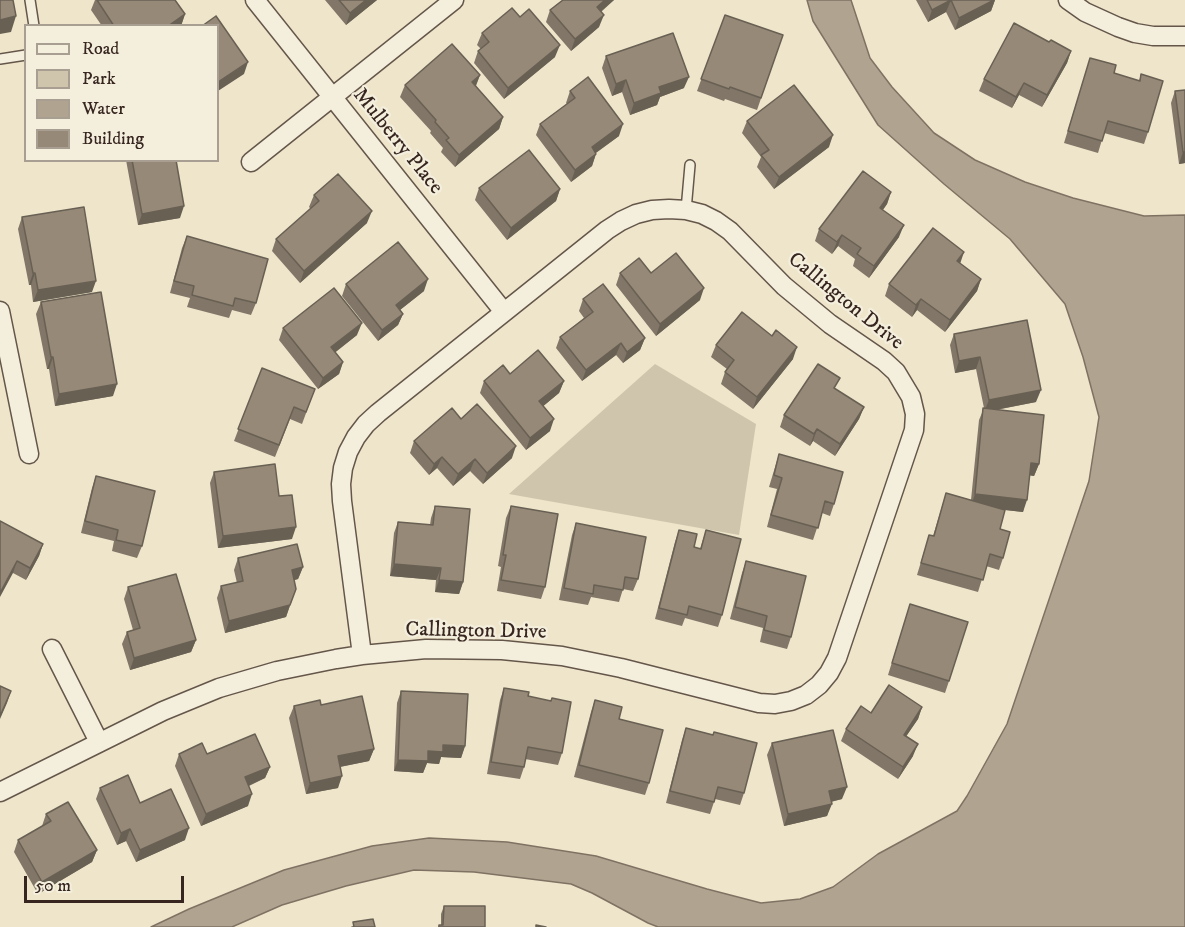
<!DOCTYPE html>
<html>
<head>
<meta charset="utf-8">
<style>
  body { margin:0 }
  #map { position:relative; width:1185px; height:927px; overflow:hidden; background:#eee5ca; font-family:"IM FELL DW Pica",serif }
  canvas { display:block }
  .legend { position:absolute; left:24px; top:24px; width:195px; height:138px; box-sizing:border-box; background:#f4eedd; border:2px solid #a89e91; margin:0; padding:8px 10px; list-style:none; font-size:18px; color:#37261f }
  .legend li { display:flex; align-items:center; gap:12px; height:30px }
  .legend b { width:30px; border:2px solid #a89e91 }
  .scale { position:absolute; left:24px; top:876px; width:160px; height:27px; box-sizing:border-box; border:3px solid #37261f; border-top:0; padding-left:8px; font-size:18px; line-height:21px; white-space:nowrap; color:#37261f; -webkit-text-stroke:4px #f4eedd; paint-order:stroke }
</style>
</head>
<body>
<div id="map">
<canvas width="1185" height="927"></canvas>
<ul class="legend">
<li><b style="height:8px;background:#f4eedd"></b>Road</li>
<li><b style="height:16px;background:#cfc5ad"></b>Park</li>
<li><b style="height:16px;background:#b0a490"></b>Water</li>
<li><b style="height:16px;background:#968978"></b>Building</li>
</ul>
<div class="scale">50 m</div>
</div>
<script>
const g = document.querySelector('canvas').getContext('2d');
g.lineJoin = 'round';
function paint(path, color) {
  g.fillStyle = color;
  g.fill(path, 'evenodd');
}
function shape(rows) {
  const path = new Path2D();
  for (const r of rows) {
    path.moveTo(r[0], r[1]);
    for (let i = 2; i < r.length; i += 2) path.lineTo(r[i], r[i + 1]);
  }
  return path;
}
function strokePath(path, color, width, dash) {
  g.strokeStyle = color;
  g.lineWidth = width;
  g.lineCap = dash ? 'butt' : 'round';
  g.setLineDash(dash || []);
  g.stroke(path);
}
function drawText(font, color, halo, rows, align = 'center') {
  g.font = font + ' "IM FELL DW Pica",serif';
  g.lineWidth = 4.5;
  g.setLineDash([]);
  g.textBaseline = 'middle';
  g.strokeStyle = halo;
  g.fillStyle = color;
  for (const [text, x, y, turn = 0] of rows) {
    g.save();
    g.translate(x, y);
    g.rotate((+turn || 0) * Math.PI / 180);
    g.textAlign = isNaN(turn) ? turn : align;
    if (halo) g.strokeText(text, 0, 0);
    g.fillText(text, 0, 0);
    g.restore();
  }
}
const green = shape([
  [655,364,756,424,739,535,509,494]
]);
const water = shape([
  [807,0,851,0,870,58,892,87,934,133,975,160,1025,182,1073,198,1144,216,1185,215,1185,927,658,927,648,923,592,893,571,884,474,872,414,870,346,886,282,905,232,927,151,927,189,909,284,870,372,846,429,838,507,842,596,856,707,889,761,903,800,899,833,887,878,854,957,811,967,796,1007,724,1089,481,1099,417,1083,357,1065,304,1010,239,944,184,878,125,813,21,807,0]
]);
const service = shape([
  [30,0,34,26],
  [0,59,26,55],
  [686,210,690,165]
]);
const minor = shape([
  [255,0,504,312],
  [1068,0,1085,12,1118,27,1135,33,1153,36,1185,36],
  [251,162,454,0],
  [0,311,29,454],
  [52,649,99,742],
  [0,792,163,711,219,688,277,671,336,659,362,655,426,649,502,650,562,656,621,668,759,703,775,704,791,701,806,695,819,685,829,673,837,658,914,430,915,414,911,397,896,372,884,361,830,324,784,286,730,231,716,221,702,214,686,210,669,209,652,210,636,214,621,221,607,230,378,413,366,424,356,437,348,452,343,468,341,484,342,501,362,655]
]);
const wall = shape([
  [95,0,175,0,185,14,181,26,102,26,91,10],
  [325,0,377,0,346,25],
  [563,0,614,0,601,12,599,27,571,51,546,22,550,10],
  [916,0,995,0,991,11,955,30,946,12,928,22],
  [725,15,783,35,757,110,725,99,724,101,697,91],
  [520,17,555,57,504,99,474,63,478,51,481,49,477,45,482,33],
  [1049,42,1071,51,1067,63,1042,107,1019,95,1012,108,979,91,984,79],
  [606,56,684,88,660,97,657,105,630,115,622,92,612,96,602,68],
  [1090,58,1114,73,1139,81,1141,74,1148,132,1144,144,1104,133,1098,153,1064,143],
  [480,75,476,86,503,117,499,129,455,167,441,152,443,148,430,133,431,131,400,97,405,85],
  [570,91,619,136,596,153,592,166,571,182,536,135,540,124,567,104,566,103],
  [1175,91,1185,163,1179,164,1171,103],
  [747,121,829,147,774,189,757,167,761,157,742,133],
  [126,160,176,160,180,218,138,225],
  [479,188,560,189,556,201,507,240,475,200],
  [891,192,887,204,883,210,899,237,869,278,853,266,855,259,838,246,832,254,815,241,819,229],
  [314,195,367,223,300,283,272,251,276,239,311,209,309,207],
  [22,217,92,292,33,302,31,285,29,285,18,229],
  [187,236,256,303,251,315,232,310,229,318,187,307,190,298,170,293,182,248],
  [960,264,981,279,977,291,945,332,917,310,912,317,885,296,889,284],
  [620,273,651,273,700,300,656,336,616,285],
  [346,284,424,291,400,310,403,314,398,325,378,341,342,296],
  [583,299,645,338,640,350,623,363,616,355,582,381,556,348,560,337,584,318,579,311],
  [41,302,113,396,55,406,49,369,47,369,36,314],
  [283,328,357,335,335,352,343,362,339,374,318,389,279,340],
  [954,334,1036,402,996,410,1039,464,1034,476,1030,475,1023,512,1005,510,1000,529,1003,558,999,570,986,566,978,592,917,575,929,535,933,536,946,493,971,500,979,420,984,408,976,369,955,373,950,345],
  [716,345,793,359,753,409,721,384,725,372,727,369,711,357],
  [262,368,315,389,302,424,290,419,275,457,234,441],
  [510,374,564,381,559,393,543,406,550,431,526,450,480,393,484,381],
  [836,389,864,407,859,419,835,456,813,441,810,446,780,427,784,415],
  [461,419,512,458,483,484,470,471,453,486,437,468,429,475,410,453,414,441],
  [779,454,834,504,830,516,822,513,813,540,767,527,777,489,769,487],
  [214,472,279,496,292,539,218,548,210,483],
  [96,476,142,546,137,558,112,551,114,541,81,533,92,488],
  [435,506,463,582,459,594,435,592,436,580,390,576,394,533,398,522,430,525,431,518],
  [511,506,545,587,541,599,497,591,501,567,498,566,506,518],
  [0,521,43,544,39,556,26,580,13,573],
  [576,523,638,579,633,591,623,589,619,602,591,597,588,605,559,600,572,535],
  [679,530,694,547,700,549,706,530,722,615,718,627,685,618,682,626,655,619,675,542],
  [238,558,303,567,298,579,294,580,296,589,286,617,225,633,217,598,221,586,237,583,234,570],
  [746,561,791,637,787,649,760,642,763,628,730,619,742,573],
  [128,587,196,640,191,652,130,670,122,644,127,632,133,630,124,599],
  [910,604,949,681,945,693,888,675],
  [504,688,528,696,562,753,558,765,525,759,524,767,520,779,487,774,500,700],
  [401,691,465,746,461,758,441,757,439,764,427,763,423,773,394,771,397,703],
  [595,700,619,719,649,783,645,795,574,777,591,712],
  [321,705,374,749,369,761,340,767,338,788,306,794,289,718,294,706],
  [922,707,918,719,906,736,913,756,898,779,841,741,846,729,871,713],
  [686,728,744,793,740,805,715,799,710,814,666,803,682,740],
  [772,743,842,799,831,802,827,816,784,826,767,755],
  [179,754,207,754,270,767,265,778,249,786,248,806,201,826,175,766],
  [100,788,140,803,185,840,136,862,126,841,117,845,96,799],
  [46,814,97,850,92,862,38,894,14,852,18,840,42,826],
  [444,906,485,927,438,927,439,925,441,925,441,914]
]);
const shadedWall = shape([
  [366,0,377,0,346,25,350,13],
  [605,0,614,0,592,19,597,7],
  [951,0,946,12,928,22,932,10],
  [995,0,991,11,955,30,959,18],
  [185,14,181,26,168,26],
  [604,15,599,27,571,51,575,39],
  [16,16,11,32,0,34,0,20],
  [560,45,555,57,504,99,508,88],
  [1071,51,1067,63,1042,107,1047,95],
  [248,62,244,74,218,91,218,82],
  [480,75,475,87,472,82],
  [689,77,684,88,660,97,657,105,630,115,634,103,659,87],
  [626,80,622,92,612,96,616,84],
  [1024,83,1019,95,1012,108,1016,97],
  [503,117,499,129,455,167,459,155],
  [623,124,619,136,587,159,592,147],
  [833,135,829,147,774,189,779,177],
  [1183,152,1185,152,1185,163,1179,164],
  [596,154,592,166,571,182,575,170],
  [560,189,556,201,507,240,511,228],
  [891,192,887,204,875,220,880,208],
  [184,206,180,218,138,225,142,214],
  [372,211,367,223,300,283,304,271],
  [904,225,899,237,869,278,874,266],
  [842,235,838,246,832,254,837,242],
  [964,252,960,264,957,261],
  [33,273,35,273,31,285,29,285],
  [428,279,424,291,391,317,396,305],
  [981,279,977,291,945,332,950,320],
  [96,281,92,292,33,302,38,290],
  [704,288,700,300,656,336,660,324],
  [921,299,917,310,912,317,916,305],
  [403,314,398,325,378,341,382,330],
  [362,323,357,335,327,359,331,347],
  [645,338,640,350,623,363,627,352],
  [621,343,616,355,582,381,586,370],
  [797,347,793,359,753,409,757,397],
  [51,357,53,357,49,369,47,369],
  [980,357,976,369,955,373,959,361],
  [343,362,339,374,318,389,323,378],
  [564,381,559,393,535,413,539,401],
  [117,384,113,396,55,406,59,394],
  [1041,390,1036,402,984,412,989,400],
  [864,407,859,419,835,456,840,444],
  [554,419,550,431,526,450,530,438],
  [817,429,813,441,810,446,814,434],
  [516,446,512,458,483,484,487,473],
  [442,457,437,468,429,475,434,464],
  [475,459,470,471,453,486,458,474],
  [1031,463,1039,464,1034,476,1027,475],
  [975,494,1027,500,1023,512,971,506],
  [296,527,292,539,218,548,223,536],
  [43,544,39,556,26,580,30,568],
  [17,561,13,573,0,597,0,593],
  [394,564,441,568,436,580,390,576],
  [303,567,298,579,288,582,292,570],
  [439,580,463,582,459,594,435,592],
  [290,605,286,617,225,633,229,621],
  [196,640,191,652,130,670,134,658],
  [11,691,7,703,0,719,0,716],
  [922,707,918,719,899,747,904,735],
  [918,744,913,756,898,779,903,767],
  [443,745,465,746,461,758,441,757,439,764,427,763,423,773,394,771,398,760,428,751],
  [374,749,369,761,334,768,338,756],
  [270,767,265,778,241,789,245,777],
  [342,776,338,788,306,794,310,783],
  [847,787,842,799,825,803,829,791],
  [252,794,248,806,201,826,206,814],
  [832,804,827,816,784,826,788,814],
  [189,828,185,840,136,862,140,850],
  [130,829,126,841,117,845,121,833],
  [97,850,92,862,38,894,42,882]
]);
const building = shape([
  [0,0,13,0,16,16,0,20,0,0],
  [97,0,175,0,185,14,168,26,114,26,97,0],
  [339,0,366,0,350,13,339,0],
  [563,0,605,0,597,7,604,15,575,39,550,10,563,0],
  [927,0,994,0,959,18,951,0,932,10,927,0],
  [512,8,520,17,529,9,560,45,508,88,478,51,489,42,482,33,512,8],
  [725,15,783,35,761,98,730,87,729,89,701,79,725,15],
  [216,16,248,62,218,82,218,26,202,26,216,16],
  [1014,23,1049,42,1051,40,1071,51,1047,95,1024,83,1016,97,984,79,1014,23],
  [673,33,689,77,659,87,661,93,634,103,626,80,616,84,606,56,673,33],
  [452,44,480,75,472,82,503,117,459,155,446,140,449,138,435,122,436,120,405,85,452,44],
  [1090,58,1116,65,1114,73,1140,81,1141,74,1163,81,1148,132,1108,121,1102,141,1068,131,1090,58],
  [588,77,623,124,592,147,596,154,575,170,540,124,575,98,570,91,588,77],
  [794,85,833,135,779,177,761,155,769,150,747,121,794,85],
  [1185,90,1185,152,1183,152,1175,91,1185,90],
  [529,150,560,189,511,228,479,188,529,150],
  [132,160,176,160,184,206,142,214,132,160],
  [863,171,891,192,880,208,904,225,874,266,857,254,861,248,842,235,837,242,819,229,863,171],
  [338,174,372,211,304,271,276,239,319,201,314,195,338,174],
  [84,207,96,281,38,290,35,273,33,273,22,217,84,207],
  [933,228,964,252,957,261,981,279,950,320,921,299,916,305,889,284,933,228],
  [187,236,268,259,256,303,235,298,233,306,192,295,194,286,174,281,187,236],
  [398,242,428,279,396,305,403,314,382,330,346,284,398,242],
  [676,253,704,288,660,324,620,273,639,258,651,273,676,253],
  [603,284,645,338,627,352,621,343,586,370,560,337,593,312,583,299,603,284],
  [334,288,362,323,331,347,343,362,323,378,283,328,334,288],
  [101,292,117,384,59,394,53,357,51,357,41,302,101,292],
  [742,312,772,336,776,330,797,347,757,397,725,372,734,360,716,345,742,312],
  [1027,320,1041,390,989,400,980,357,959,361,954,334,1027,320],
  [538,350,564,381,539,401,554,419,530,438,484,381,503,365,510,374,538,350],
  [818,364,840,378,834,388,864,407,840,444,817,429,814,434,784,415,818,364],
  [262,368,315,389,306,412,294,407,279,445,238,429,262,368],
  [477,404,516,446,487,473,475,459,458,474,442,457,434,464,414,441,452,408,461,419,477,404],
  [983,408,1044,415,1039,464,1031,463,1027,500,975,494,983,408],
  [779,454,843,472,834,504,825,501,818,528,771,515,782,478,774,475,779,454],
  [275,464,279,496,292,495,296,527,223,536,214,472,275,464],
  [96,476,155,491,142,546,116,540,118,530,85,521,96,476],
  [946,493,1005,510,1000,529,1010,532,1003,558,990,554,983,580,921,563,929,535,934,536,946,493],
  [435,506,470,509,463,582,439,580,441,568,394,564,398,522,433,525,435,506],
  [511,506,558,514,545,587,501,580,506,555,503,555,511,506],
  [0,521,43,544,30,568,17,561,0,593,0,521],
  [576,523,646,537,638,579,625,577,623,590,594,585,593,594,564,588,576,523],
  [679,530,697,534,694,547,701,549,706,530,741,539,722,615,689,606,687,615,659,608,679,530],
  [297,544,303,567,292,570,296,589,290,605,229,621,221,586,243,581,238,558,297,544],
  [746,561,806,576,791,637,764,630,767,616,735,607,746,561],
  [176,574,196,640,134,658,127,632,140,628,128,587,176,574],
  [910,604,968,622,949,681,892,663,910,604],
  [889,685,922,707,904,735,918,744,903,767,846,729,861,706,871,713,889,685],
  [0,686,11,691,0,716,0,686],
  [504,688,529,692,528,696,551,701,552,698,571,702,562,753,528,747,524,767,491,762,504,688],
  [401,691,468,694,465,746,443,745,443,752,428,751,428,761,398,760,401,691],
  [362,696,374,749,338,756,342,776,310,783,294,706,320,700,321,705,362,696],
  [595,700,622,707,619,719,663,730,649,783,579,765,595,700],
  [686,728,713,735,714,732,757,743,744,793,718,787,714,802,670,791,686,728],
  [833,730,847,787,829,791,832,804,788,814,772,743,833,730],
  [255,734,270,767,245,777,252,794,206,814,179,754,202,743,207,754,255,734],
  [128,775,140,803,171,789,189,828,140,850,130,829,121,833,100,788,128,775],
  [68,802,97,850,42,882,18,840,51,821,46,814,68,802],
  [444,906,485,906,485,927,439,927,439,925,443,925,444,906],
  [373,919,375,927,352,927,354,927,353,922,373,919],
  [536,925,546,927,536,927,536,925]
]);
const streetNames = [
  ["Mulberry Place",397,142,51],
  ["Callington Drive",845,302,39],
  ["Callington Drive",476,632,1]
];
paint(green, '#cfc5ad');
paint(water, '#b0a490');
strokePath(water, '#807263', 1.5);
strokePath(service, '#65564a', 12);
strokePath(minor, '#65564a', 21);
strokePath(service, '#f4eedd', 9);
strokePath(minor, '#f4eedd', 18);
paint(wall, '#817667');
paint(shadedWall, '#696054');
paint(building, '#968978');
strokePath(building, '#696054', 1.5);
drawText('21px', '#37261f', '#f4eedd', streetNames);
</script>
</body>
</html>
